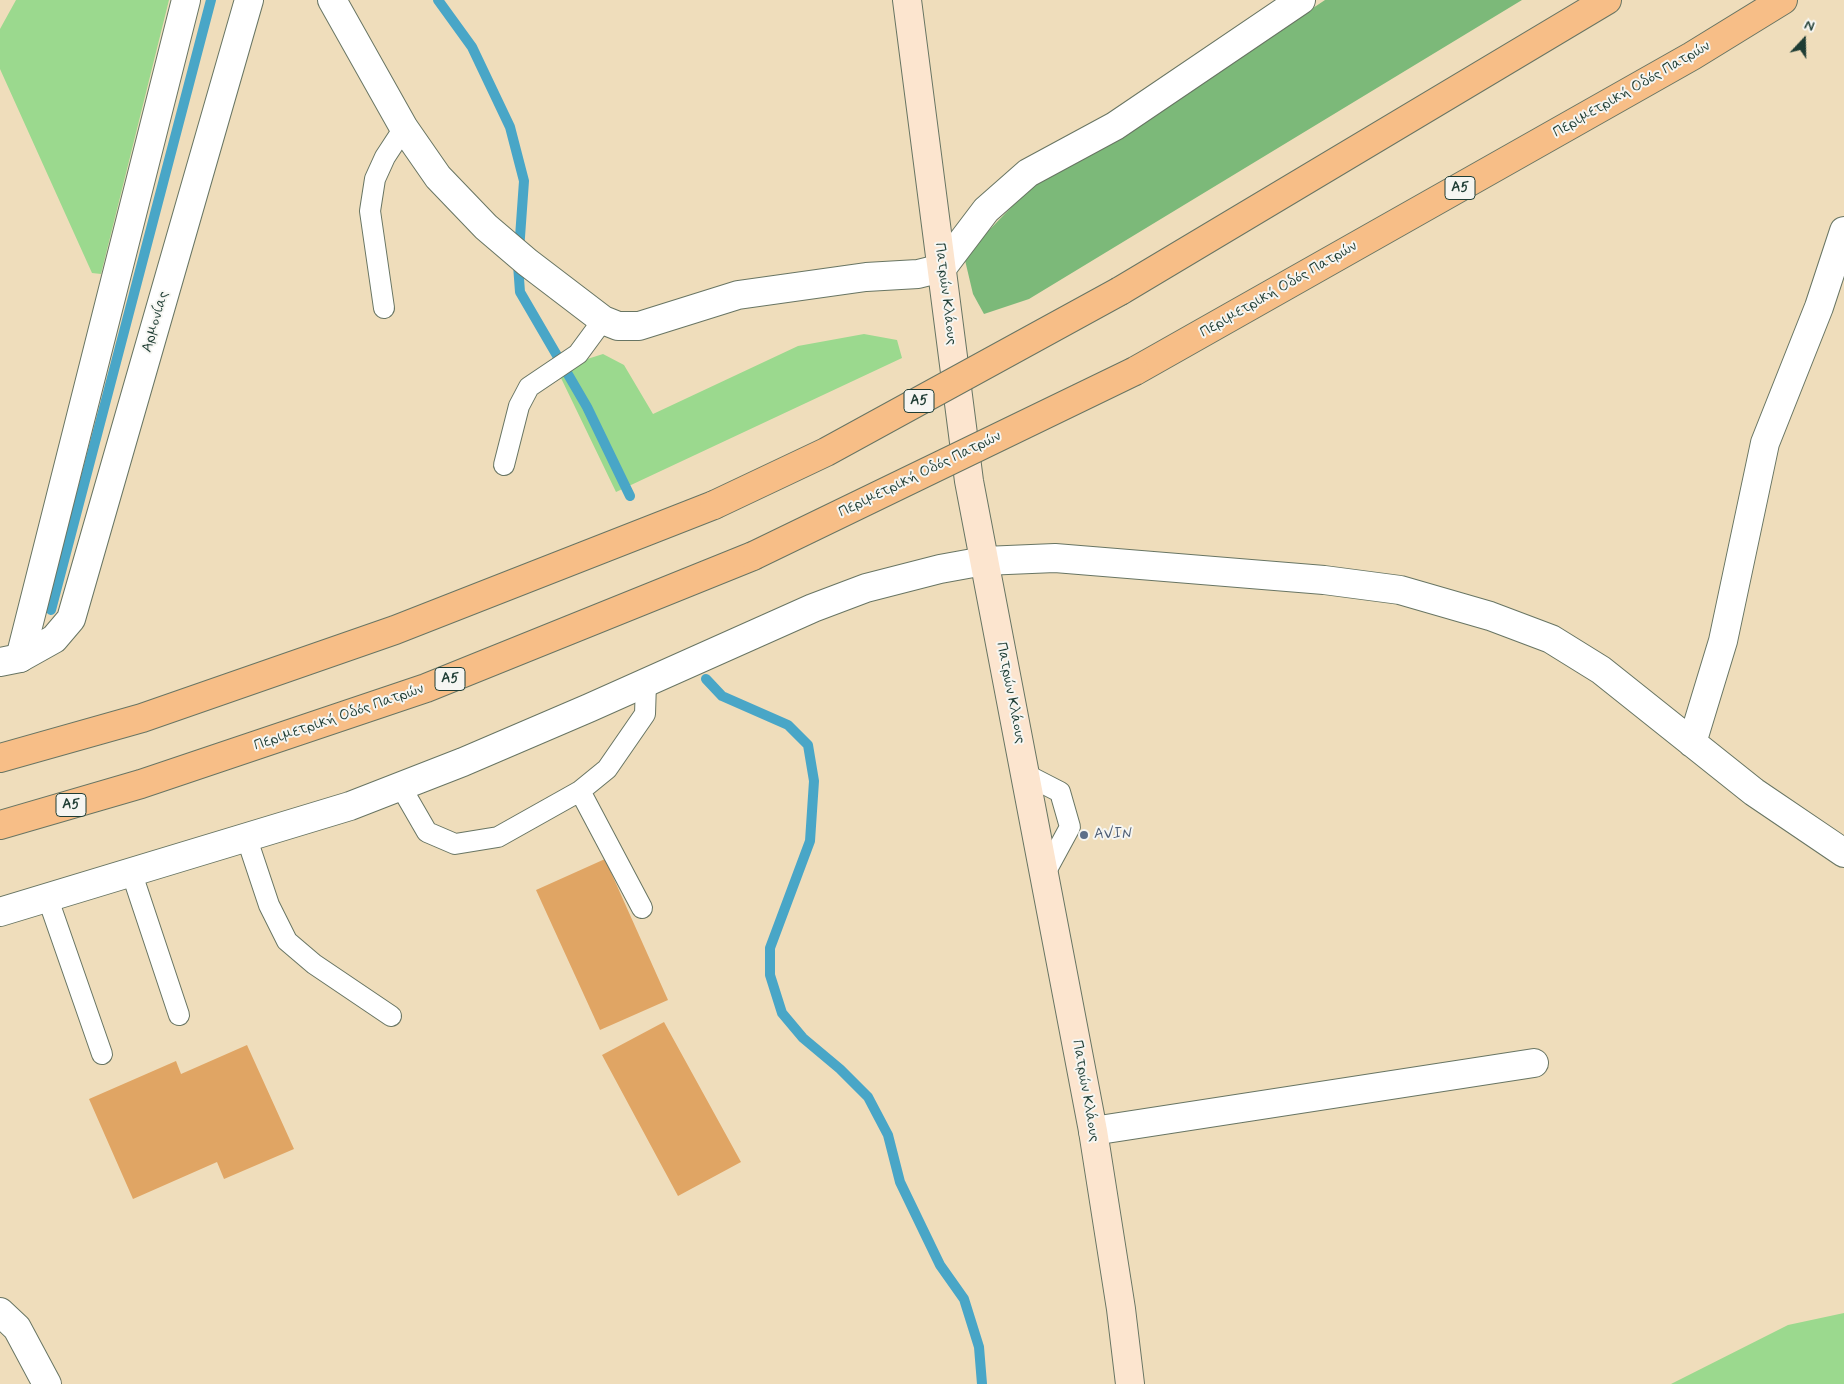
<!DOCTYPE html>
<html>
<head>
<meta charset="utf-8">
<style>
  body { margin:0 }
  #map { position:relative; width:1844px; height:1384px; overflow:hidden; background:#efddbb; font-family:Mynerve,sans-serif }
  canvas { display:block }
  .north { position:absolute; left:1779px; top:15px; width:50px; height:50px; -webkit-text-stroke:4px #f6f6f2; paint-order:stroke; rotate:21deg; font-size:14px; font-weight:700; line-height:20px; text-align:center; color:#1f3d34 }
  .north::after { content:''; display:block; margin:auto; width:18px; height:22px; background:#1f3d34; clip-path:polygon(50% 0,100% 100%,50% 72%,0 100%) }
</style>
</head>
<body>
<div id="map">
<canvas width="1844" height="1384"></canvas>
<div class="north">N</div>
</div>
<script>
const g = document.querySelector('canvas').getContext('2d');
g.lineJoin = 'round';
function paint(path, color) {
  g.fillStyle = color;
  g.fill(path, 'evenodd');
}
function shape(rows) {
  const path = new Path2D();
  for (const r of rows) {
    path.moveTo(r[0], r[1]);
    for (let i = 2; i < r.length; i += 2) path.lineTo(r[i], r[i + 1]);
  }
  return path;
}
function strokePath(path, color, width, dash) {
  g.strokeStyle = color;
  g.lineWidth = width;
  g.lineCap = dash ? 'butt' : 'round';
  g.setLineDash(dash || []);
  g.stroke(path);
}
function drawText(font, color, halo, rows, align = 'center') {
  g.font = font + ' Mynerve,sans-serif';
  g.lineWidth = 4;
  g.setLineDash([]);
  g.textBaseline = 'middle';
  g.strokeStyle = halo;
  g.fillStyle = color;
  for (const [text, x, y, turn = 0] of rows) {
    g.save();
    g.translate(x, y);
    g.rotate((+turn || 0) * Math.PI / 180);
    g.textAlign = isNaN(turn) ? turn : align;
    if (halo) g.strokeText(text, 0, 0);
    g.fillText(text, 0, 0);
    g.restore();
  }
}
const green = shape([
  [16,0,169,0,101,274,92,273,0,69,0,29],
  [864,334,897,340,902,358,616,492,561,378,581,361,603,354,624,365,653,414,798,346],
  [1844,1313,1844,1384,1671,1384,1788,1325]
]);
const forest = shape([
  [1325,0,1522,0,1029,299,984,314,973,294,964,256,1029,189,1140,124]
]);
const stream = shape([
  [438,0,472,47,510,127,524,181,518,265,520,292,587,407,630,496],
  [51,610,211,0],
  [706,679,722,696,788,725,808,745,814,781,810,841,770,948,770,975,782,1013,803,1038,840,1069,868,1097,888,1135,900,1182,940,1265,964,1299,979,1347,982,1384]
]);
const building = shape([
  [605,859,668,1000,600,1030,536,890],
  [664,1022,741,1162,678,1196,602,1055],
  [247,1045,294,1149,224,1179,217,1162,133,1199,89,1099,176,1061,181,1074]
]);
const service = shape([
  [384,308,370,211,375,179,385,157,404,128],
  [504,465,519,406,529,387,578,354,603,320],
  [1025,774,1060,792,1070,827,1045,873],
  [401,787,427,832,455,844,498,837,580,791,607,769,645,714,646,683],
  [580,791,642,908],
  [247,839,269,905,287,941,314,964,391,1016],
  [132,874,179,1015],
  [48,899,102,1054]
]);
const minor = shape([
  [942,268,986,210,1028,173,1115,126,1301,0],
  [984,561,1055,558,1324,580,1400,590,1490,616,1551,639,1601,670,1754,792,1844,853],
  [20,658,186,0],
  [1692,743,1723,641,1765,443,1819,307,1844,231],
  [1093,1131,1534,1063],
  [0,1312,17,1328,47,1384]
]);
const tertiary = shape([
  [332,0,404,128,438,177,486,227,527,262,603,320,618,326,639,326,738,295,866,277,918,274,942,268],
  [0,662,20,658,54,639,71,619,249,0],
  [0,912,350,806,463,762,589,708,813,608,866,588,940,569,984,561]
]);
const secondary = shape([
  [907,0,969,481,1093,1131,1121,1309,1130,1384]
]);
const motorway = shape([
  [1120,291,1607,0],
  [1135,371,1692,56,1783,0],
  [0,758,142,718,395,630,714,505],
  [0,825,141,784,426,688,753,556]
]);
const motorwayBridge = shape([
  [714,505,826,452,1120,291],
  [753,556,1135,371]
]);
const markers = [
  [1084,835,5,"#5c6f8a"]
];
const shields = [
  [1460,188,30],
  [919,401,30],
  [450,679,30],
  [71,805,30]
];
const shieldNames = [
  ["Α5",1460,188],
  ["Α5",919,401],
  ["Α5",450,679],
  ["Α5",71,805]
];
const streetNames = [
  ["Περιμετρική Οδός Πατρών",1632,90,-30],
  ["Περιμετρική Οδός Πατρών",1279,290,-30],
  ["Πατρών Κλάους",945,294,83],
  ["Αρμονίας",156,322,-74],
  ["Περιμετρική Οδός Πατρών",920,475,-26],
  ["Πατρών Κλάους",1010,693,79],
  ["Περιμετρική Οδός Πατρών",339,718,-19],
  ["Πατρών Κλάους",1085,1091,80]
];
const serviceNames = [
  ["AVIN",1094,835]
];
paint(green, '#9bd98e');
paint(forest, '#7cb979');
strokePath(stream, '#49a6c7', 10);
paint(building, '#e0a564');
strokePath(service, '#687563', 22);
strokePath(minor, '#687563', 30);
strokePath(tertiary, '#687563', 30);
strokePath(secondary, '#687563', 30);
strokePath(motorway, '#687563', 30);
strokePath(service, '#fff', 20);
strokePath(minor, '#fff', 28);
strokePath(tertiary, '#fff', 28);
strokePath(secondary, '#fce5cf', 28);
strokePath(motorway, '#f7be87', 28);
strokePath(motorwayBridge, '#687563', 30, []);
strokePath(motorwayBridge, '#f7be87', 28);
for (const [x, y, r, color] of markers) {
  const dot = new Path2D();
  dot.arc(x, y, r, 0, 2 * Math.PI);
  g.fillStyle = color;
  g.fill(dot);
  strokePath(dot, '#f6f6f2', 2);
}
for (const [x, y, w] of shields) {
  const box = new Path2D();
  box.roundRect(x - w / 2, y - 11.5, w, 23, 4);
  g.fillStyle = '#f6f6f2';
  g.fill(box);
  strokePath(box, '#1f3d34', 1);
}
drawText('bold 14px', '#1f3d34', null, shieldNames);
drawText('15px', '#1f3d34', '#f6f6f2', streetNames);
drawText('15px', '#4e5e75', '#f6f6f2', serviceNames, 'left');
</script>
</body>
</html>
